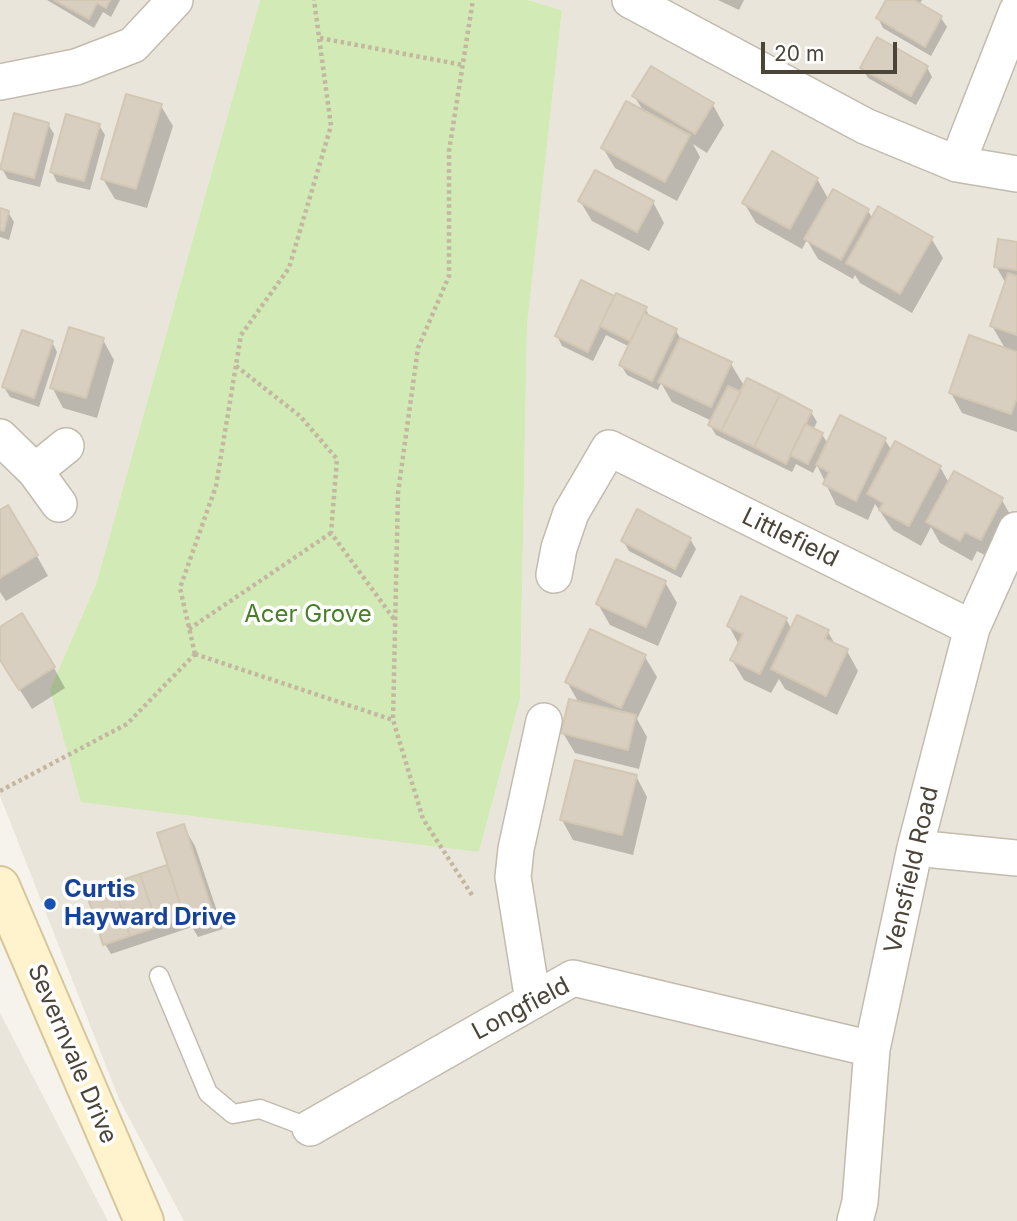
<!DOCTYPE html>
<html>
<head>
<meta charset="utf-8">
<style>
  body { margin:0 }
  #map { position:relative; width:1017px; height:1221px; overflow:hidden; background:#f6f3ec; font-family:Inter,sans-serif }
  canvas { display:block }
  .scale { position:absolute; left:761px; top:42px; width:136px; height:32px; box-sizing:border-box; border:4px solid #4b4439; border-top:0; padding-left:9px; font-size:21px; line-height:24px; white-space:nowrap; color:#4b4439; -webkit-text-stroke:5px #fff; paint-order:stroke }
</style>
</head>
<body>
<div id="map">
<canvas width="1017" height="1221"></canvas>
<div class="scale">20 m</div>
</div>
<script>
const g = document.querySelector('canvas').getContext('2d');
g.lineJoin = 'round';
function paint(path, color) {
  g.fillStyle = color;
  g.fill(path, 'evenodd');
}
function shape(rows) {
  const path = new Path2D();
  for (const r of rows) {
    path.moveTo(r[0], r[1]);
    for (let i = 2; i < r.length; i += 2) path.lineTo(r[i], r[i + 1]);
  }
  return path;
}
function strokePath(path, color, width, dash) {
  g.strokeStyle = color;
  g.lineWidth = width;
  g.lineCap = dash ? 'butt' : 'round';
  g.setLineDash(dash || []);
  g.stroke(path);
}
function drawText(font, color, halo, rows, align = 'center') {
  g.font = font + ' Inter,sans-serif';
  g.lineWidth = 7;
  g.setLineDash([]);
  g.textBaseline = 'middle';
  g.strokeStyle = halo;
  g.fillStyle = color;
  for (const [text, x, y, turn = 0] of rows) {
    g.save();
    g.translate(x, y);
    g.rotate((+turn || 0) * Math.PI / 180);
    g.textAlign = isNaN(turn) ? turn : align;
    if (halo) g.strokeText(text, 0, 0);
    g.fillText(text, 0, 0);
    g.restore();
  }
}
const residential = shape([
  [0,0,260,0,96,584,50,689,479,852,520,699,527,326,562,10,529,0,1017,0,1017,1221,184,1221,119,1099,0,796],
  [0,1013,108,1221,0,1221]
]);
const green = shape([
  [260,0,528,0,562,10,527,326,520,699,479,852,81,802,50,689,96,584]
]);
const shadow = shape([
  [47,0,120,0,111,17,103,12,94,28],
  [718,0,744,0,739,10],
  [888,0,922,0,919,5,941,18,947,27,931,56,883,28,878,18],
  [927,67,932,77,916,105,868,78,862,68],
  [634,96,713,105,724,125,707,153,693,144,700,157,677,201,615,168,603,148,644,112],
  [161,106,173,126,147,208,115,199,103,179],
  [48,124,54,134,40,187,8,179,2,169],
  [99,125,105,135,90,190,57,182,52,172],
  [817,179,829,200,834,191,868,211,873,219,931,238,943,258,912,313,860,283,855,275,853,279,818,259,807,240,802,249,756,223,744,203],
  [580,201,653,202,664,223,649,251,592,221],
  [0,210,8,212,14,222,9,240,0,237],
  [1017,244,1017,432,962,413,951,393,1006,350,992,326,1006,284,996,266],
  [582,283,645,308,651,319,676,331,682,341,731,364,743,384,739,393,811,412,817,422,813,430,822,434,828,444,885,440,892,451,940,467,949,483,1002,500,1013,520,992,559,977,551,972,561,940,543,931,527,921,546,893,530,875,504,868,520,836,505,817,465,813,473,796,464,792,472,716,435,710,425,712,421,672,402,661,383,658,390,627,375,621,365,630,347,606,335,593,361,562,346,557,336],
  [103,340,114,360,97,418,63,408,52,387],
  [52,342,57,352,39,407,10,397,4,387],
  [0,512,37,556,48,576,6,601,0,592],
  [690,539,696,549,681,578,629,551,623,541],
  [665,582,677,603,658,646,610,625,598,604],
  [786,619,792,630,828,632,836,646,847,651,858,671,837,715,785,689,779,679,771,693,744,680,732,660,739,645,729,626],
  [0,629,54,668,65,688,32,709,0,659],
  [645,657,657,677,637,719,647,737,639,769,575,753,563,733,579,703,567,682],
  [636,776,647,797,633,855,573,840,562,820],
  [183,826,195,846,223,929,198,937,192,927,111,954,105,944,166,867,172,873]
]);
const building = shape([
  [54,0,110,0,106,8,97,3,89,19,54,0],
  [886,0,914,0,942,16,925,47,876,18,886,0],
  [877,37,928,66,911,96,860,68,877,37],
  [651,66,714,103,695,134,632,96,651,66],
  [126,94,162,104,136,189,101,179,126,94],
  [626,101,690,135,665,182,601,148,626,101],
  [14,113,49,123,34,178,0,169,14,113],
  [66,114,100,124,84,181,50,172,66,114],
  [772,151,818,178,790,229,742,203,772,151],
  [595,170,654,201,637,232,578,201,595,170],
  [833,189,869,209,841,260,804,239,833,189],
  [878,206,933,237,900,294,846,263,878,206],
  [0,208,9,211,4,231,0,230,0,208],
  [998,239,1017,242,1017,270,994,267,998,239],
  [1008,273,1017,276,1017,335,990,326,1008,273],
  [581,280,614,296,588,352,555,336,581,280],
  [616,293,647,307,630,341,600,326,616,293],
  [644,313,677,329,652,381,619,365,644,313],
  [69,327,104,338,86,398,50,388,69,327],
  [22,330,53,341,34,398,2,387,22,330],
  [969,335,1017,352,1017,398,1011,414,949,393,969,335],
  [680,338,732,362,711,407,658,382,680,338],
  [747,378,780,394,754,447,721,431,747,378],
  [728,386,741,392,721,431,708,425,728,386],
  [780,394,812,411,786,464,754,447,780,394],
  [840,415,886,438,856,501,823,484,829,472,816,465,840,415],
  [805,424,823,433,808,464,790,455,805,424],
  [895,441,941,466,909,526,879,510,883,503,867,494,895,441],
  [954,471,1003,498,981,540,965,532,960,541,926,522,954,471],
  [8,505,38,555,0,578,0,510,8,505],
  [637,509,691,538,675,569,621,541,637,509],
  [616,559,666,581,646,627,596,604,616,559],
  [741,596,787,618,760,674,730,660,743,634,727,626,741,596],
  [22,613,55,667,19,690,0,660,0,627,22,613],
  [797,615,829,630,825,639,848,649,826,696,771,669,797,615],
  [590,629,646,655,621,708,565,682,590,629],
  [569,699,636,715,628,750,561,733,569,699],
  [575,760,637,775,622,835,560,820,575,760],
  [184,824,212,909,185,918,157,833,184,824],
  [167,865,185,918,158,927,140,874,167,865],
  [140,874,158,927,130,936,113,883,140,874],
  [113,883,130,936,103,945,86,892,113,883]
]);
const path = shape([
  [320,38,463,65],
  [236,366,300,416,337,459,331,533,394,619],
  [189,629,331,533],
  [195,654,180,588,216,486,241,335,289,268,331,126,314,0],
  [195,654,393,720],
  [0,791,127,724,195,654],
  [472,895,423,819,393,720,398,493,418,348,449,276,449,151,473,0]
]);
const lane = shape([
  [159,976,208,1093,233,1114,260,1109,310,1128]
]);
const street = shape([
  [630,0,865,126,957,164,1017,174],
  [0,82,76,67,133,45,175,0],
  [957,164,1017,11],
  [0,437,35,471,59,504],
  [35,471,66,446],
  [554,575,559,548,571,513,609,448,972,628],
  [915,848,1017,858],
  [533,1001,513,877,516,849,544,721],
  [310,1128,573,978,872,1049],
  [855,1221,860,1202,872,1049,915,848,972,628,1016,530]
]);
const secondary = shape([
  [0,886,144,1221]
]);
const markers = [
  [50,904,7,"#1a4fb4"]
];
const streetNames = [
  ["Littlefield",790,538,26],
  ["Vensfield Road",912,870,-77],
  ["Longfield",521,1009,-28],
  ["Severnvale Drive",72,1054,67]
];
const parkNames = [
  ["Acer Grove",308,615]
];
const transitNames = [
  ["Curtis",64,890],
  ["Hayward Drive",64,918]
];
paint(residential, '#eae5da');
paint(green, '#d2eab5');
paint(shadow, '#0003');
paint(building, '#d8cfc1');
strokePath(building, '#d3c7b4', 2);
strokePath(lane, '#c2bbae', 21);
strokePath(street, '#c2bbae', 38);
strokePath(secondary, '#d6c79b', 42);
strokePath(path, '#c4b79f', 4.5, [3.5, 3.5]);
strokePath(lane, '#fff', 18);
strokePath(street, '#fff', 35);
strokePath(secondary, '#fff3cd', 38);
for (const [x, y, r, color] of markers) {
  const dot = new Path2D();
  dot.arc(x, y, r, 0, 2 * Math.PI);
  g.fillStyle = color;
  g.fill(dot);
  strokePath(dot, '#fff', 2.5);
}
drawText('24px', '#4b4439', '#fff', streetNames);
drawText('24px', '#4a7f2a', '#fff', parkNames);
drawText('bold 24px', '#164399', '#fff', transitNames, 'left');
</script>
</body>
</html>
